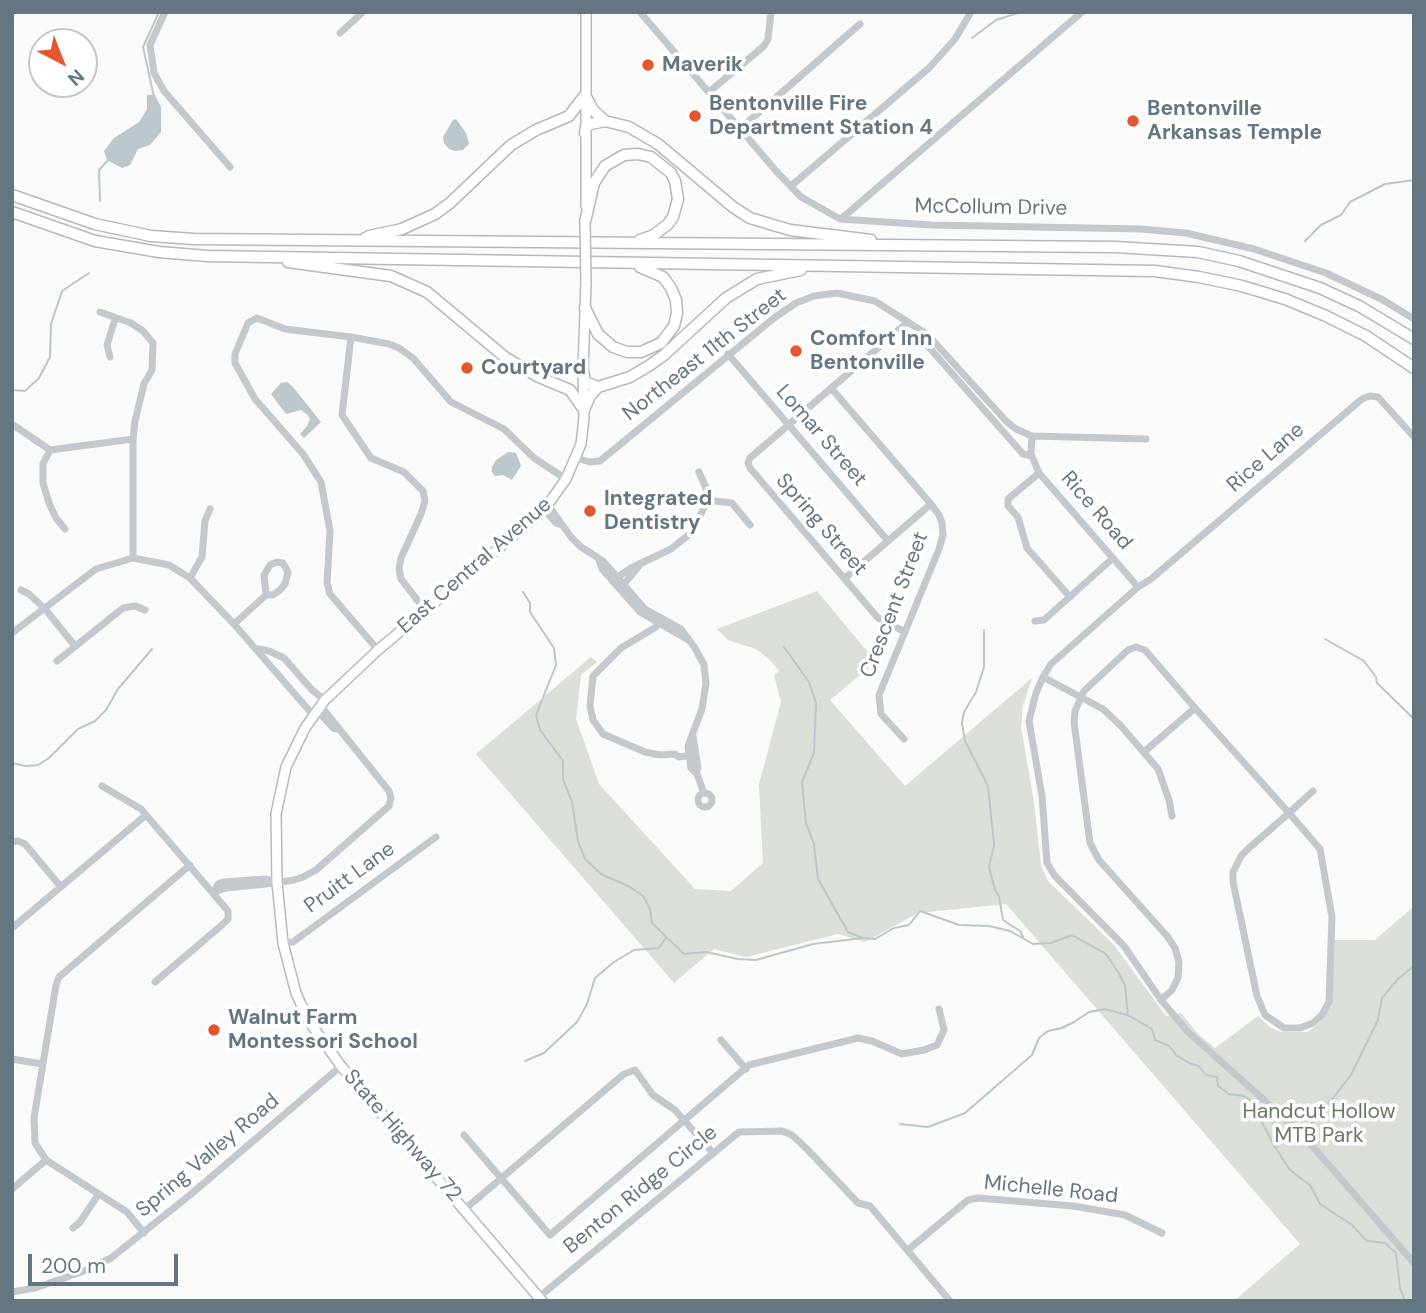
<!DOCTYPE html>
<html>
<head>
<meta charset="utf-8">
<style>
  body { margin:0 }
  #map { position:relative; width:1426px; height:1313px; overflow:hidden; background:#fafaf8; font-family:"DM Sans",sans-serif }
  canvas { display:block }
  .frame { position:absolute; inset:0; border:14px solid #657683; pointer-events:none }
  .north { position:absolute; left:28px; top:28px; width:70px; height:70px; box-sizing:border-box; background:#fff; border:2px solid #c1c8cd; border-radius:50%; rotate:138deg; font-size:19px; font-weight:700; line-height:28px; text-align:center; color:#657683 }
  .north::after { content:''; display:block; margin:auto; width:24px; height:32px; background:#e4572e; clip-path:polygon(50% 0,100% 100%,50% 72%,0 100%) }
  .scale { position:absolute; left:28px; top:1254px; width:150px; height:32px; box-sizing:border-box; border:4px solid #657683; border-top:0; padding-left:9px; font-size:21px; line-height:24px; white-space:nowrap; color:#657683; -webkit-text-stroke:5px #fff; paint-order:stroke }
</style>
</head>
<body>
<div id="map">
<canvas width="1426" height="1313"></canvas>
<div class="frame"></div>
<div class="north">N</div>
<div class="scale">200 m</div>
</div>
<script>
const g = document.querySelector('canvas').getContext('2d');
g.lineJoin = 'round';
function paint(path, color) {
  g.fillStyle = color;
  g.fill(path, 'evenodd');
}
function shape(rows) {
  const path = new Path2D();
  for (const r of rows) {
    if (r.length === 3) {
      path.moveTo(r[0] + r[2], r[1]);
      path.arc(r[0], r[1], r[2], 0, 2 * Math.PI);
      continue;
    }
    path.moveTo(r[0], r[1]);
    for (let i = 2; i < r.length; i += 2) path.lineTo(r[i], r[i + 1]);
  }
  return path;
}
function strokePath(path, color, width, dash) {
  g.strokeStyle = color;
  g.lineWidth = width;
  g.lineCap = dash ? 'butt' : 'round';
  g.setLineDash(dash || []);
  g.stroke(path);
}
function drawText(font, color, halo, rows, align = 'center') {
  g.font = font + ' "DM Sans",sans-serif';
  g.lineWidth = 7;
  g.setLineDash([]);
  g.textBaseline = 'middle';
  g.strokeStyle = halo;
  g.fillStyle = color;
  for (const [text, x, y, turn = 0] of rows) {
    g.save();
    g.translate(x, y);
    g.rotate((+turn || 0) * Math.PI / 180);
    g.textAlign = isNaN(turn) ? turn : align;
    if (halo) g.strokeText(text, 0, 0);
    g.fillText(text, 0, 0);
    g.restore();
  }
}
const green = shape([
  [817,591,876,662,830,700,905,786,1032,678,1023,705,1021,727,1034,802,1041,865,1048,881,1114,945,1166,1016,1181,1013,1198,1034,1215,1048,1258,1016,1271,1028,1282,1032,1308,1032,1320,1022,1332,1002,1334,940,1375,940,1412,908,1414,910,1414,1301,1234,1301,1300,1244,1006,904,918,913,865,942,838,934,746,957,714,949,674,983,476,754,591,657,597,662,581,675,576,719,599,784,695,889,731,891,763,863,759,784,781,702,774,675,779,671,770,660,756,649,728,640,717,629]
]);
const water = shape([
  [147,95,155,95,161,107,161,132,150,145,138,149,130,165,122,168,107,160,104,151,114,138,139,122,147,109],
  [456,119,466,133,469,144,463,150,455,151,449,149,444,143,443,137,453,120],
  [287,382,293,387,321,422,304,438,300,434,307,426,310,419,308,415,301,410,286,414,271,394,281,383],
  [508,452,516,453,521,466,512,480,503,475,495,476,492,472,492,467,496,460]
]);
const stream = shape([
  [972,38,996,20,1021,12],
  [154,97,143,47,159,12],
  [100,201,99,170,108,160],
  [1305,241,1321,225,1341,215,1350,202,1385,184,1414,180],
  [12,390,25,391,39,378,50,357,51,324,62,291,89,273],
  [523,592,530,603,530,612,554,648,556,665,536,715,540,730,563,761,563,779,572,802,578,841,585,859,601,874,630,887,643,896,650,909,652,923,684,954,706,952,738,959,756,960,813,944,863,938,875,939,894,928,909,925,920,911,959,925,989,926,1010,931,1033,944,1051,943,1072,935,1106,954,1118,972,1125,985,1128,1015,1152,1029,1155,1040,1169,1046,1176,1055,1189,1063,1199,1066,1206,1075,1217,1077,1218,1086,1229,1094,1244,1096,1257,1105,1262,1122,1275,1147,1290,1170,1310,1185,1320,1204,1352,1225,1367,1241,1385,1243,1396,1253,1400,1288,1405,1301],
  [984,630,984,667,976,692,964,712,962,723,965,741,988,786,994,845,989,867,995,890,999,896,1003,920,1020,931,1023,937],
  [1325,639,1364,661,1376,677,1377,683,1414,719],
  [784,647,809,682,816,703,814,753,802,782,806,823,814,844,818,879,848,932,861,937],
  [12,763,26,766,38,765,49,758,78,729,95,721,106,710,118,689,152,649],
  [525,1061,544,1053,577,1022,587,1004,595,978,614,962,634,950,659,948,666,938],
  [900,1124,928,1127,965,1113,1032,1055,1039,1038,1048,1031,1062,1028,1074,1022,1089,1012,1105,1009,1127,1015],
  [1306,1128,1316,1119,1351,1075,1378,1020,1382,998,1398,979,1414,966],
  [1275,1147,1283,1142]
]);
const minor = shape([
  [165,12,150,45,154,73,164,91,230,167],
  [640,12,777,172,801,197,840,219,931,225,1141,229,1186,233,1254,249,1326,273,1383,300,1414,319],
  [340,33,363,12],
  [709,92,764,46,768,39,771,12],
  [740,129,860,24],
  [791,186,930,67,955,39,971,12],
  [841,219,1082,12],
  [100,312,131,323,143,331,153,343,152,370,144,384,135,421,133,439,133,558],
  [928,335,927,345,1023,454,1032,456],
  [351,337,342,415,371,458,404,472,423,491,425,501,421,514,401,558,399,569,401,579,425,610],
  [728,354,888,541],
  [110,357,107,345,115,319],
  [831,388,931,504,939,515,942,523,943,535,939,549,879,695,881,714,904,739],
  [12,424,50,450,133,439],
  [1032,436,1031,454,1039,473,1138,587],
  [1414,437,1378,397,1370,396,1362,399,1151,579,1138,587,1051,664,1043,677,1036,693,1029,721,1042,796,1047,863,1055,876,1124,946,1161,1000,1188,1032,1301,1133,1414,1263],
  [50,450,43,464,43,483,49,503,56,518,65,529],
  [576,458,590,462,600,461,774,318,796,303,814,296,837,293,875,301,928,335,1007,422,1016,429,1032,436,1146,439],
  [1039,473,1008,499,1008,506,1018,517,1027,548,1070,597],
  [706,500,732,503,750,525],
  [548,505,571,537,581,547,603,561,645,609,681,629,695,648,704,665,706,683,702,709,688,746,689,754,691,768,697,774,704,793],
  [544,510,556,523,562,525],
  [599,560,602,569,640,612,690,641],
  [618,577,631,568,671,549,691,533,704,508,706,500,706,488,699,472],
  [190,578,202,557,205,521,210,509],
  [845,578,931,504],
  [624,584,639,566],
  [21,590,29,594,45,609,75,646],
  [661,618,656,627,621,648,593,676,590,706,593,720,603,734,645,752,660,755,675,754,679,757,695,755],
  [1035,621,1044,620,1113,558],
  [234,624,266,595,273,595,280,590,285,584,288,572,283,563,277,562,270,565,264,575,266,595],
  [905,632,878,618,750,468,748,463,750,458,908,322],
  [12,633,96,569,133,558,169,565,190,578,234,624,313,715],
  [259,649,269,651,284,658,312,690,325,700],
  [378,650,330,594,327,583,330,531,321,482,303,454,255,399,235,363,235,354,248,323,257,318,285,329,351,337,389,344,399,348,413,358,451,402,504,429,534,458,566,479],
  [57,661,123,608,135,606,145,610],
  [1043,677,1103,709,1121,726,1158,769,1169,800,1172,816],
  [317,710,333,728,337,729],
  [693,736,698,768,696,772],
  [1144,752,1195,708],
  [102,786,141,809,228,911,228,919,222,925,155,982],
  [705,800,7],
  [12,842,18,841,25,844,61,887],
  [277,882,265,879,224,882,218,884,214,892,226,888,266,884,294,880,303,877,316,870,389,806,391,798,389,791,320,705],
  [12,928,146,815],
  [283,943,293,942,436,837],
  [1161,1000,1172,990,1178,978,1179,962,1175,948,1167,936,1099,860,1090,843,1074,722,1075,711,1084,691,1128,650,1136,647,1145,650,1195,708,1289,813,1320,849,1332,917,1329,1002,1322,1015,1313,1023,1300,1028,1284,1028,1265,1015,1257,996,1233,882,1233,872,1241,856,1248,849,1289,813,1313,791],
  [721,1040,746,1069],
  [12,1059,42,1064],
  [464,1135,550,1235,749,1065,858,1038,872,1041,902,1054,924,1050,937,1045,944,1030,939,1009],
  [12,1189,46,1160],
  [465,1209,624,1074,635,1070,653,1095,675,1110,713,1153],
  [73,1228,80,1222,98,1195],
  [144,1233,127,1212,46,1160,35,1143,34,1118,56,985,59,977,190,865],
  [909,1249,968,1200,978,1198,1073,1206,1125,1215,1162,1233],
  [12,1292,35,1288,84,1271,111,1258,190,1195,341,1066],
  [539,1297,739,1132,782,1131,792,1135,807,1149,858,1203,870,1206,950,1301]
]);
const major = shape([
  [586,206,586,12],
  [542,1301,341,1066,308,1020,296,993,283,943,277,882,276,814,286,767,305,728,325,700,378,650,544,510,566,479,581,444,584,418,583,370,586,283]
]);
const highway = shape([
  [585,133,586,127,591,124,605,121],
  [12,195,95,224,151,236,194,239,1115,247,1198,252,1239,261,1320,288,1359,306,1414,339],
  [12,212,95,241,159,252,207,256,1155,271,1199,277,1242,286,1285,299,1326,316,1366,336,1414,368],
  [585,222,594,183,605,166,624,155,638,154,651,157,671,173,675,181,678,199,673,217,668,224,654,235,640,240],
  [364,239,369,236,402,229,435,214,450,203,511,145,536,130,569,116,585,95,593,110,605,121,629,127,658,144,733,207,750,218,790,230,871,240],
  [288,262,391,276,427,292,506,358,539,377,570,390,584,410],
  [585,308,598,334,613,347,627,352,641,352,661,343,674,326,677,313,676,300,671,288,663,277,640,267],
  [583,370,585,382,598,387],
  [584,410,590,396,598,387,630,377,650,365,664,355,726,298,757,279,801,270]
]);
const majorBridge = shape([
  [585,222,586,283]
]);
const markers = [
  [648,65,7,"#e4572e"],
  [695,116,7,"#e4572e"],
  [1133,121,7,"#e4572e"],
  [796,351,7,"#e4572e"],
  [467,368,7,"#e4572e"],
  [590,511,7,"#e4572e"],
  [214,1030,7,"#e4572e"]
];
const poiNames = [
  ["Maverik",662,65],
  ["Bentonville Fire",709,104],
  ["Department Station 4",709,128],
  ["Bentonville",1147,109],
  ["Arkansas Temple",1147,133],
  ["Comfort Inn",810,339],
  ["Bentonville",810,363],
  ["Courtyard",481,368],
  ["Integrated",604,499],
  ["Dentistry",604,523],
  ["Walnut Farm",228,1018],
  ["Montessori School",228,1042]
];
const streetNames = [
  ["McCollum Drive",991,208,1],
  ["Northeast 11th Street",705,355,-38],
  ["Lomar Street",821,436,49],
  ["Rice Lane",1266,458,-41],
  ["Rice Road",1096,511,49],
  ["Spring Street",821,525,49],
  ["East Central Avenue",475,566,-41],
  ["Crescent Street",895,605,-69],
  ["Pruitt Lane",350,878,-36],
  ["State Highway 72",402,1136,49],
  ["Spring Valley Road",208,1156,-40],
  ["Benton Ridge Circle",641,1190,-39],
  ["Michelle Road",1051,1190,6]
];
const parkNames = [
  ["Handcut Hollow",1319,1112],
  ["MTB Park",1319,1136]
];
paint(green, '#dadfd7');
paint(water, '#bbc7cb');
strokePath(stream, '#bbc7cb', 2);
strokePath(major, '#b5babe', 12);
strokePath(highway, '#b4b9bd', 13);
strokePath(minor, '#c3c8cc', 7);
strokePath(major, '#fff', 9);
strokePath(highway, '#fff', 10);
strokePath(majorBridge, '#b5babe', 12, []);
strokePath(majorBridge, '#fff', 9);
for (const [x, y, r, color] of markers) {
  const dot = new Path2D();
  dot.arc(x, y, r, 0, 2 * Math.PI);
  g.fillStyle = color;
  g.fill(dot);
  strokePath(dot, '#fff', 2.5);
}
drawText('bold 21px', '#657683', '#fff', poiNames, 'left');
drawText('21px', '#657683', '#fff', streetNames);
drawText('21px', '#687a64', '#fff', parkNames);
</script>
</body>
</html>
